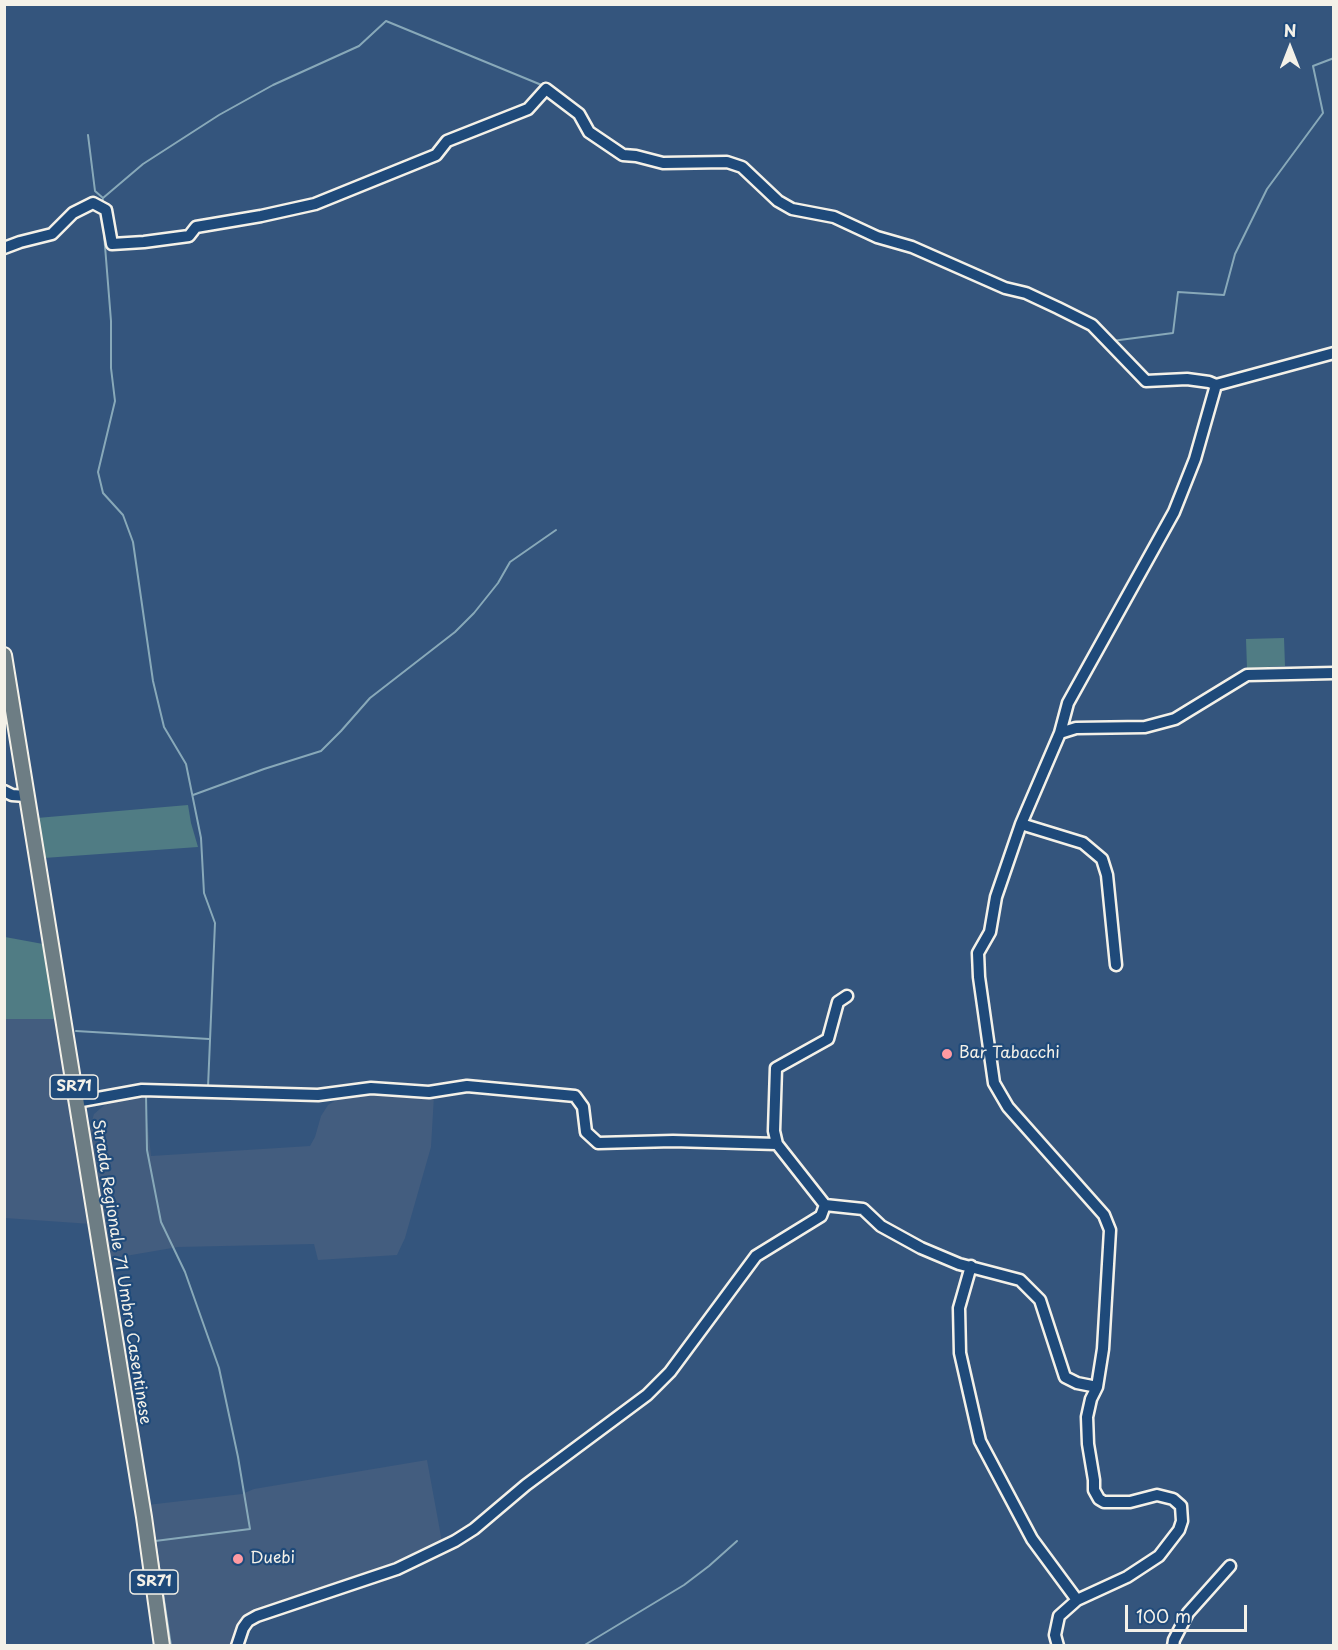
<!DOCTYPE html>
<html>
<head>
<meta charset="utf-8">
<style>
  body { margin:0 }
  #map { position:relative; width:1338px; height:1650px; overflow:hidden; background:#34557d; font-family:"Playpen Sans",sans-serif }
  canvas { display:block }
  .frame { position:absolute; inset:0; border:6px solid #f4f1e8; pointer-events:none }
  .north { position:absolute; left:1260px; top:18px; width:60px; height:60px; -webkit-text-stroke:4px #1f4a7a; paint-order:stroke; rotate:0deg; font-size:16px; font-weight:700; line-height:24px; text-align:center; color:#f4f1e8 }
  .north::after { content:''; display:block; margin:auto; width:21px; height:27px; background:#f4f1e8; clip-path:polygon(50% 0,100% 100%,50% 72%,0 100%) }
  .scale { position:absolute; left:1125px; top:1605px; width:122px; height:27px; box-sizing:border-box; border:3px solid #f4f1e8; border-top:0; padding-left:8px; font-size:18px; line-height:21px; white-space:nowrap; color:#f4f1e8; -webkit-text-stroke:4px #1f4a7a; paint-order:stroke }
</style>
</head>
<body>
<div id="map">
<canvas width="1338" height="1650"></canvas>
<div class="frame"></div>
<div class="north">N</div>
<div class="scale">100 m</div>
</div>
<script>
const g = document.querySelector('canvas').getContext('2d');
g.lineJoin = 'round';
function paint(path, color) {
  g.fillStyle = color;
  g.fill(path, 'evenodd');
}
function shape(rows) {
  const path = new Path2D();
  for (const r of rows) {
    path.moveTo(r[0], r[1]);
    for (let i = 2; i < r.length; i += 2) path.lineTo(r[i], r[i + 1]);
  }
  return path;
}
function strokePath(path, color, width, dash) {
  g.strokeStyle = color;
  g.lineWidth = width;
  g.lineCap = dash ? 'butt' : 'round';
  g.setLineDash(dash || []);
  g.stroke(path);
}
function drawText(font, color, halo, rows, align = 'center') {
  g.font = font + ' "Playpen Sans",sans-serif';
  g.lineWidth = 4.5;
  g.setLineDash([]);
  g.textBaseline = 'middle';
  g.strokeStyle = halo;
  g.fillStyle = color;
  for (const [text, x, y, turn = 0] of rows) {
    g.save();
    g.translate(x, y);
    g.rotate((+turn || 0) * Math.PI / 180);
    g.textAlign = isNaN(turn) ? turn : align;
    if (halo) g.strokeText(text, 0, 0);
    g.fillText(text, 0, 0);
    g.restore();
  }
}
const built = shape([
  [5,1019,56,1019,91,1224,5,1218],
  [377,1094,420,1098,434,1096,431,1147,405,1238,397,1255,318,1260,314,1244,178,1247,108,1259,88,1134,94,1114,107,1103,133,1097,145,1097,151,1156,310,1146,315,1137,321,1116,328,1105,340,1098],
  [427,1460,442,1542,396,1565,245,1616,235,1645,167,1645,147,1505,242,1494,254,1489]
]);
const green = shape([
  [1284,638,1285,666,1247,668,1246,639],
  [188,805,191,823,198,847,44,858,37,818],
  [5,937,43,944,56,1019,5,1019]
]);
const stream = shape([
  [88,135,95,191,103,198],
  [102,203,103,198,143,164,219,115,273,85,359,46,386,21,544,86],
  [103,221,111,321,111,368,115,401,98,472,103,493,123,515,133,542,153,681,164,727,186,764,201,838,204,893,215,923,208,1087],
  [1112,341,1173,333,1178,292,1224,295,1235,254,1267,189,1323,113,1313,66,1334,58],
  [193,795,264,769,321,751,341,731,370,698,455,632,474,613,498,583,510,562,556,530],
  [76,1031,209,1039],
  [146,1095,147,1150,161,1222,185,1272,219,1368,238,1457,250,1529,155,1541,171,1646],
  [244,1646,251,1625],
  [583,1646,684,1585,709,1566,737,1541]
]);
const minor = shape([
  [4,248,20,242,52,234,73,213,93,203,106,210,112,244,144,242,189,236,196,227,261,216,315,204,436,155,447,141,528,109,546,89,579,114,589,132,623,155,636,156,663,163,727,162,742,167,778,201,792,209,834,217,877,237,912,247,1005,288,1026,293,1058,308,1092,325,1146,381,1187,379,1209,382,1216,385,1334,353],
  [1060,733,1068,703,1174,512,1195,459,1216,385],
  [4,791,12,795,26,796],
  [1021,824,1083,843,1102,859,1107,875,1116,965],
  [847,996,838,1002,828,1039,776,1068,774,1131,777,1144,825,1205,863,1209,881,1226,921,1248,959,1264,1020,1280,1040,1300,1065,1377,1077,1383,1097,1387],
  [76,1102,142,1090,318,1095,371,1088,429,1092,467,1086,575,1096,583,1107,586,1132,598,1143,673,1141,777,1144],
  [971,1266,959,1308,960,1353,980,1441,1032,1539,1077,1600],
  [237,1646,243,1628,248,1621,257,1616,397,1569,455,1541,474,1529,526,1485,647,1395,670,1372,756,1256,821,1216,825,1205],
  [1058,1646,1055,1635,1059,1616,1077,1600,1127,1577,1159,1556,1179,1530,1182,1521,1181,1506,1173,1499,1157,1495,1130,1502,1104,1502,1099,1499,1094,1490,1094,1480,1088,1444,1087,1417,1091,1399,1097,1387,1103,1349,1110,1230,1104,1215,1008,1107,994,1083,979,977,978,953,990,932,996,897,1021,824,1060,733,1076,728,1145,727,1175,719,1247,675,1334,673],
  [1173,1646,1174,1640,1188,1613,1230,1566]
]);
const major = shape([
  [4,655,144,1517,162,1646]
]);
const markers = [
  [947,1054,6,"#ff9aa2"],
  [238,1559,6,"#ff9aa2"]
];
const shields = [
  [74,1087,48],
  [154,1582,48]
];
const shieldNames = [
  ["SR71",74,1087],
  ["SR71",154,1582]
];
const poiNames = [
  ["Bar Tabacchi",959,1054],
  ["Duebi",250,1559]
];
const streetNames = [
  ["Strada Regionale 71 Umbro Casentinese",121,1272,81]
];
paint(built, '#435d7f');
paint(green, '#507c84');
strokePath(stream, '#88a9b9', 2);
strokePath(minor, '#f4f1e8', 15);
strokePath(major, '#f4f1e8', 18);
strokePath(minor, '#1f4a7a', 10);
strokePath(major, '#6d7d84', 14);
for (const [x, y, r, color] of markers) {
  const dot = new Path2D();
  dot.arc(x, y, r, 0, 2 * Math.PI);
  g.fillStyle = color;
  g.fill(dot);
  strokePath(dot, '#1f4a7a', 2);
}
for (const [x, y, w] of shields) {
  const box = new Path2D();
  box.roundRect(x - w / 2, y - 12, w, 24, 4.5);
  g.fillStyle = '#1f4a7a';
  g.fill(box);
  strokePath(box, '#f4f1e8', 1.5);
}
drawText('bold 15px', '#f4f1e8', null, shieldNames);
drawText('16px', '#f4f1e8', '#1f4a7a', poiNames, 'left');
drawText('16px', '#f4f1e8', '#1f4a7a', streetNames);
</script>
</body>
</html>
